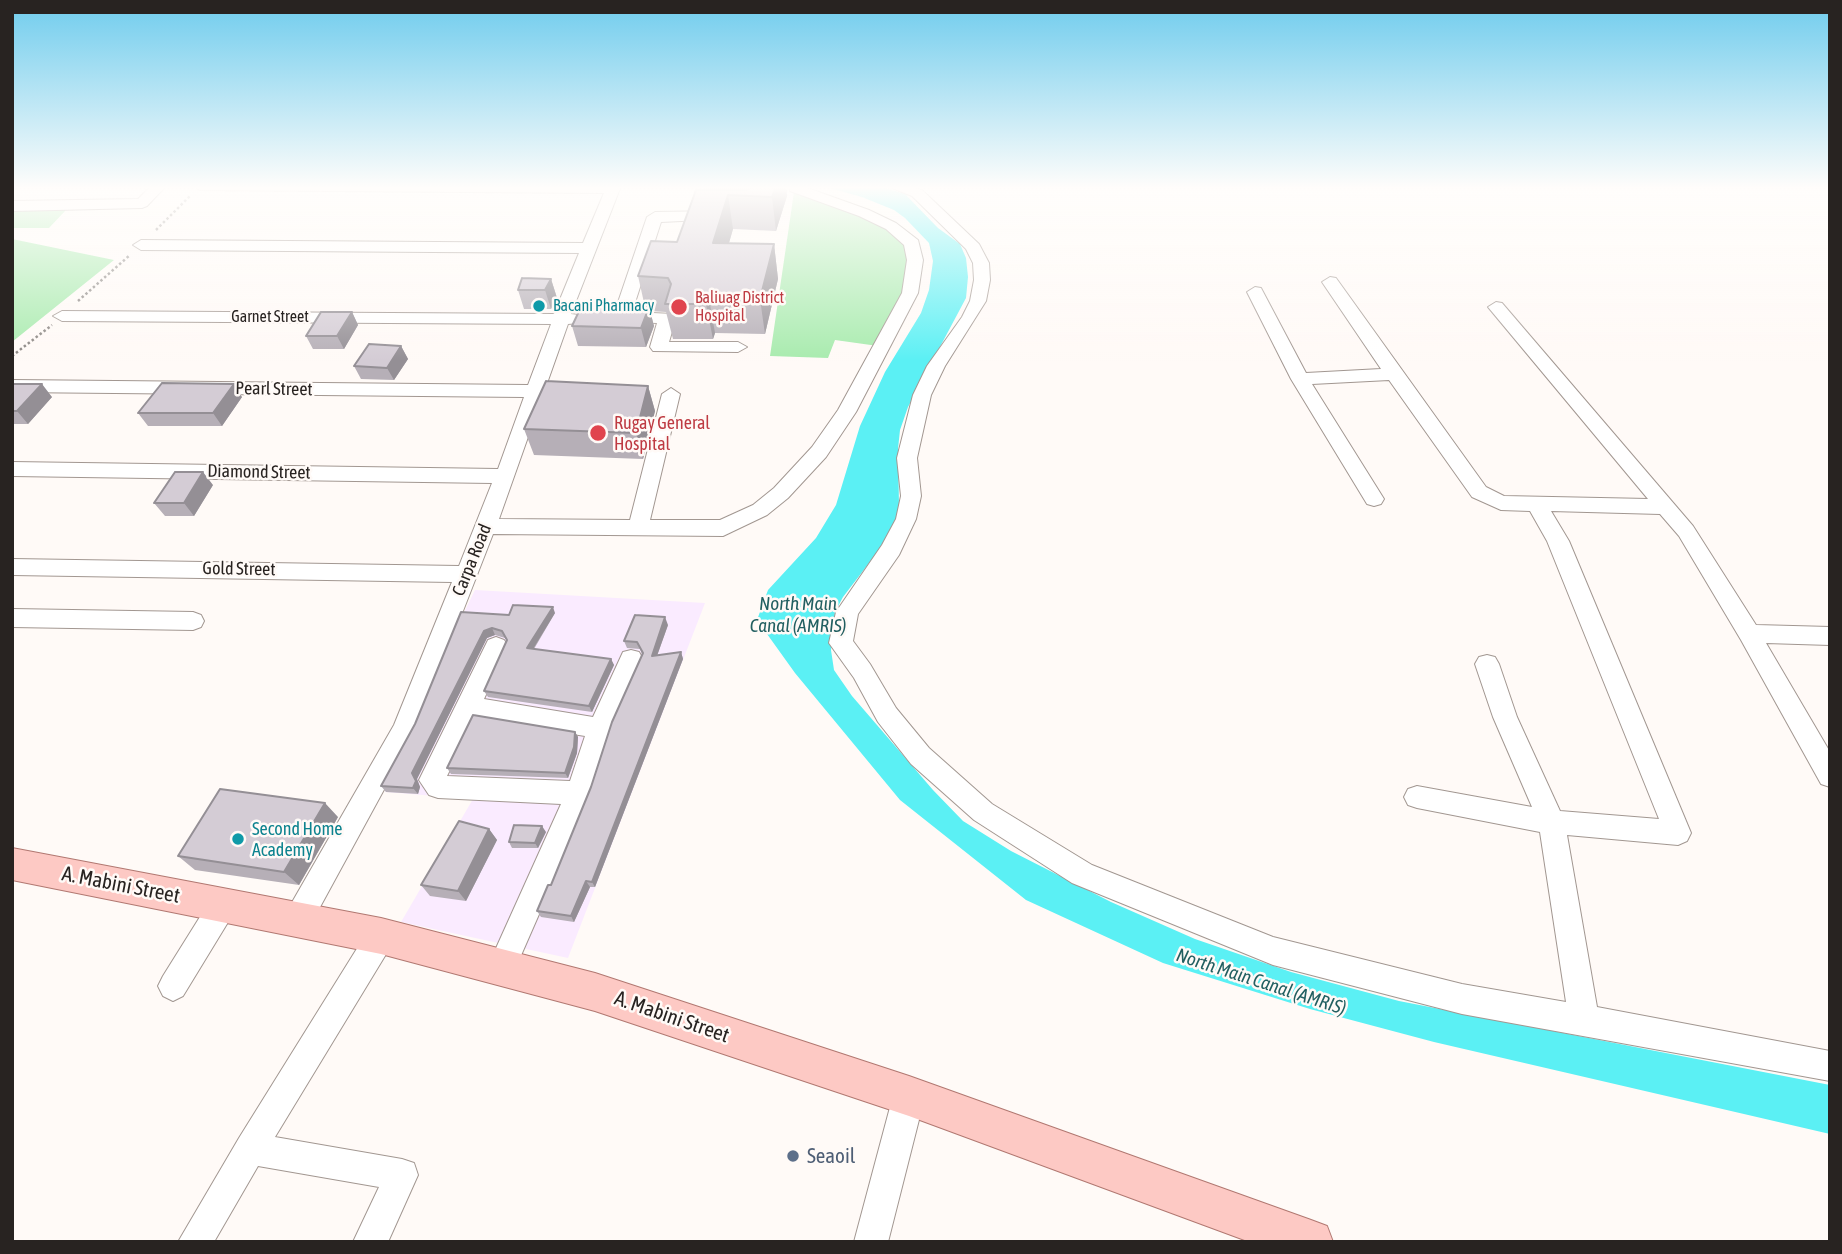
<!DOCTYPE html>
<html>
<head>
<meta charset="utf-8">
<style>
  body { margin:0 }
  #map { position:relative; width:1842px; height:1254px; overflow:hidden; background:#fffaf7; font-family:"Asap Condensed",sans-serif }
  canvas { display:block }
  .frame { position:absolute; inset:0; border:14px solid #282321; pointer-events:none }
</style>
</head>
<body>
<div id="map">
<canvas width="1842" height="1254"></canvas>
<div class="frame"></div>
</div>
<script>
const g = document.querySelector('canvas').getContext('2d');
g.lineJoin = 'round';
function paint(path, color) {
  g.fillStyle = color;
  g.fill(path, 'evenodd');
}
function shape(rows) {
  const path = new Path2D();
  for (const r of rows) {
    path.moveTo(r[0], r[1]);
    for (let i = 2; i < r.length; i += 2) path.lineTo(r[i], r[i + 1]);
  }
  return path;
}
function strokePath(path, color, width, dash) {
  g.strokeStyle = color;
  g.lineWidth = width;
  g.lineCap = dash ? 'butt' : 'round';
  g.setLineDash(dash || []);
  g.stroke(path);
}
function drawText(font, color, halo, rows, align = 'center') {
  g.font = font + ' "Asap Condensed",sans-serif';
  g.lineWidth = 5;
  g.setLineDash([]);
  g.textBaseline = 'middle';
  g.strokeStyle = halo;
  g.fillStyle = color;
  for (const [text, x, y, turn = 0] of rows) {
    g.save();
    g.translate(x, y);
    g.rotate((+turn || 0) * Math.PI / 180);
    g.textAlign = isNaN(turn) ? turn : align;
    if (halo) g.strokeText(text, 0, 0);
    g.fillText(text, 0, 0);
    g.restore();
  }
}
const industrial = shape([
  [475,590,705,603,568,958,401,922,473,799,385,792,419,705]
]);
const green = shape([
  [806,190,907,238,906,273,899,314,878,346,835,340,828,358,770,356,794,192],
  [66,210,49,228,12,228,12,211],
  [12,239,114,260,12,342]
]);
const water = shape([
  [822,186,879,186,905,194,938,228,960,244,966,258,968,277,966,298,908,407,900,430,898,449,899,506,896,520,889,537,843,597,835,612,831,650,834,670,852,696,933,790,963,821,1011,851,1111,902,1195,939,1291,972,1399,1001,1830,1085,1830,1134,1434,1042,1310,1009,1163,963,1026,900,900,800,795,673,757,620,768,590,816,538,836,505,860,426,885,372,921,313,929,290,933,261,929,243,905,218,894,210,862,197]
]);
const path = shape([
  [156,230,190,196],
  [78,301,130,255],
  [12,356,52,325]
]);
const minor = shape([
  [151,186,166,186,147,206,142,208,12,211,12,201,138,199,151,186],
  [193,186,621,186,571,314,579,315,582,319,579,323,568,324,499,519,630,520,662,394,671,388,680,394,650,520,720,520,753,505,774,488,812,447,838,410,902,293,907,260,904,245,886,229,859,216,790,191,789,186,802,186,869,210,896,223,918,240,923,260,918,293,856,412,826,457,788,498,767,515,723,536,493,534,417,729,307,931,297,934,287,931,283,921,287,911,394,725,452,582,12,575,12,559,459,566,492,483,12,476,12,462,498,469,524,397,12,392,12,380,528,385,551,324,62,321,53,316,62,311,554,314,579,253,141,250,133,245,141,240,583,243,604,193,200,190,193,186],
  [887,186,908,186,922,190,979,244,989,263,990,280,986,301,945,366,931,395,917,458,921,496,916,519,899,555,858,614,853,641,870,664,896,708,929,748,992,804,1092,865,1273,937,1462,984,1566,1002,1540,832,1417,808,1408,805,1404,797,1408,789,1417,786,1532,807,1493,717,1475,664,1479,657,1487,655,1495,657,1499,664,1517,717,1560,811,1659,819,1547,541,1530,511,1501,510,1472,497,1389,380,1312,384,1384,499,1381,504,1374,506,1367,504,1291,379,1247,292,1255,287,1261,288,1306,373,1381,369,1322,282,1330,277,1336,278,1486,487,1504,496,1648,499,1488,307,1496,302,1502,303,1693,526,1756,625,1830,627,1830,645,1766,643,1830,752,1830,787,1821,784,1741,640,1679,536,1660,514,1551,511,1569,541,1691,833,1687,841,1678,845,1567,835,1597,1007,1830,1051,1830,1081,1462,1014,1273,965,1072,883,974,820,911,764,878,722,854,678,829,643,836,612,882,545,896,519,901,496,897,458,913,395,927,366,962,317,970,301,974,280,973,263,966,249,912,196,887,186],
  [718,211,723,213,726,216,723,219,661,222,632,312,673,314,676,318,669,342,738,342,747,347,738,352,653,351,650,347,657,323,622,322,613,317,647,217,655,212,718,211],
  [12,609,193,612,201,615,204,621,201,627,193,630,12,627,12,609],
  [496,637,504,640,508,646,484,699,593,717,623,652,631,650,639,652,643,659,612,728,592,793,512,976,502,980,492,976,488,966,561,804,438,798,429,795,419,780,488,640,496,637],
  [475,718,585,736,570,781,447,776,475,718],
  [223,892,233,896,237,905,233,914,183,996,173,1001,163,996,158,986,163,976,213,896,223,892],
  [381,922,391,926,395,936,391,946,275,1137,402,1159,414,1163,418,1175,388,1242,353,1242,379,1187,258,1166,214,1242,178,1242,239,1138,371,926,381,922],
  [909,1080,920,1085,925,1096,888,1242,854,1242,893,1096,898,1085,909,1080]
]);
const major = shape([
  [12,848,381,918,595,973,909,1076,1311,1220,1327,1226,1333,1242,1250,1242,909,1116,595,1011,381,954,12,880,12,848]
]);
const wall = shape([
  [702,186,786,186,787,196,776,231,733,229,729,243,774,244,778,279,765,334,715,333,713,339,673,339,666,312,650,311,654,326,646,347,578,346,572,326,645,307,638,276,677,242,703,190],
  [551,279,557,298,551,309,524,309,518,290],
  [352,312,358,325,344,349,313,349,306,336],
  [401,346,408,359,394,380,361,379,354,366],
  [12,385,52,397,28,424,12,424],
  [648,386,655,411,643,459,534,455,524,429],
  [242,397,222,426,148,426,138,413],
  [213,485,194,516,165,516,154,503],
  [461,612,509,615,555,613,534,649,611,659,614,665,592,712,488,697,484,691,507,641,505,638,495,635,487,638,417,779,420,787,418,794,386,792,381,786,415,724],
  [668,625,657,656,681,652,683,659,595,887,590,887,574,922,541,917,537,911,551,885,591,787,642,654,640,649,627,648,624,641],
  [575,732,578,737,577,753,568,778,451,774,447,768],
  [338,817,299,885,195,870,178,856],
  [489,829,497,840,466,901,430,896,421,885],
  [546,832,538,848,512,848,509,842]
]);
const shadedWall = shape([
  [776,186,786,186,787,196,776,231,772,197],
  [728,195,733,229,719,277,713,243],
  [774,244,778,279,765,334,760,299],
  [551,279,557,298,551,309,545,290],
  [709,298,715,333,713,339,706,304],
  [649,307,654,326,646,347,641,328],
  [352,312,358,325,344,349,337,336],
  [401,346,408,359,394,380,387,368],
  [42,384,52,397,28,424,17,411],
  [234,384,242,397,222,426,213,413],
  [648,386,655,411,643,459,636,433],
  [203,472,213,485,194,516,184,503],
  [553,607,555,613,530,654,527,648],
  [665,617,668,625,654,664,652,656],
  [492,628,495,635,487,638,417,779,420,787,418,794,413,788,412,773,484,631],
  [681,652,683,659,595,887,592,882],
  [611,659,614,665,592,712,589,706],
  [575,732,578,737,577,753,568,778,565,773],
  [325,803,338,817,299,885,284,872],
  [542,826,546,832,538,848,535,843],
  [489,829,497,840,466,901,458,891],
  [586,881,590,887,574,922,571,916]
]);
const building = shape([
  [752,186,776,186,772,197,728,195,713,243,774,244,760,299,709,298,706,304,665,304,671,284,668,278,638,276,651,241,677,242,696,190,746,190,752,186],
  [522,278,551,279,545,290,518,290,522,278],
  [581,307,649,307,641,328,572,326,581,307],
  [321,312,352,312,337,336,306,336,321,312],
  [369,344,401,346,387,368,354,366,369,344],
  [546,381,648,386,636,433,524,429,546,381],
  [162,383,234,384,213,413,138,413,162,383],
  [13,384,42,384,17,411,12,411,12,385,13,384],
  [175,472,203,472,184,503,154,503,175,472],
  [513,605,553,607,527,648,611,659,589,706,484,691,507,640,502,631,492,628,484,631,412,773,416,781,413,788,381,786,415,724,461,612,509,615,513,605],
  [635,615,665,617,652,656,681,652,592,882,586,881,571,916,537,911,548,885,551,885,591,787,612,722,643,653,637,642,624,641,635,615],
  [473,715,575,732,574,747,565,773,447,768,473,715],
  [220,789,325,803,284,872,178,856,220,789],
  [459,821,489,829,458,891,421,885,459,821],
  [514,825,542,826,535,843,509,842,514,825]
]);
const markers = [
  [539,306,7,"#0f9aa8"],
  [679,307,9,"#e0444e"],
  [598,433,9,"#e0444e"],
  [238,839,7,"#0f9aa8"],
  [793,1156,7,"#5c6f8a"]
];
const farHealthnames = [
  ["Baliuag District",695,298],
  ["Hospital",695,316]
];
const farCulturenames = [
  ["Bacani Pharmacy",553,306]
];
const farStreetnames = [
  ["Garnet Street",270,317]
];
const streetNames = [
  ["Pearl Street",274,389,1],
  ["Diamond Street",259,472,1],
  ["Carpa Road",472,560,-68],
  ["Gold Street",239,569,1]
];
const healthNames = [
  ["Rugay General",614,423],
  ["Hospital",614,444]
];
const cultureNames = [
  ["Second Home",252,829],
  ["Academy",252,850]
];
const waterNames = [
  ["North Main",798,604],
  ["Canal (AMRIS)",798,626],
  ["North Main Canal (AMRIS)",1261,982,18]
];
const nearStreetnames = [
  ["A. Mabini Street",121,885,11],
  ["A. Mabini Street",672,1017,19]
];
const nearServicenames = [
  ["Seaoil",807,1156]
];
paint(industrial, '#faebff');
paint(green, '#a8ebae');
paint(water, '#5bf0f4');
strokePath(minor, '#a29791', 2);
strokePath(major, '#b17871', 2);
strokePath(path, '#8b8683', 2.5, [2.5, 2.5]);
paint(minor, '#fff');
paint(major, '#fdc9c4');
paint(wall, '#b6afb7');
paint(shadedWall, '#948f95');
paint(building, '#d4ccd5');
strokePath(building, '#948f95', 2);
const sky = g.createLinearGradient(0, 0, 0, 361);
sky.addColorStop(0, '#6fcced');
sky.addColorStop(0.52, '#fffdfb');
sky.addColorStop(1, '#fffdfb00');
g.fillStyle = sky;
g.fillRect(0, 0, 1842, 361);
for (const [x, y, r, color] of markers) {
  const dot = new Path2D();
  dot.arc(x, y, r, 0, 2 * Math.PI);
  g.fillStyle = color;
  g.fill(dot);
  strokePath(dot, '#fffaf7', 2.5);
}
drawText('16px', '#be3a42', '#fffaf7', farHealthnames, 'left');
drawText('16px', '#0d838f', '#fffaf7', farCulturenames, 'left');
drawText('16px', '#282321', '#fffaf7', farStreetnames);
drawText('18px', '#282321', '#fffaf7', streetNames);
drawText('18px', '#be3a42', '#fffaf7', healthNames, 'left');
drawText('18px', '#0d838f', '#fffaf7', cultureNames, 'left');
drawText('italic 19px', '#225f61', '#fffaf7', waterNames);
drawText('21px', '#282321', '#fffaf7', nearStreetnames);
drawText('21px', '#4e5e75', '#fffaf7', nearServicenames, 'left');
</script>
</body>
</html>
